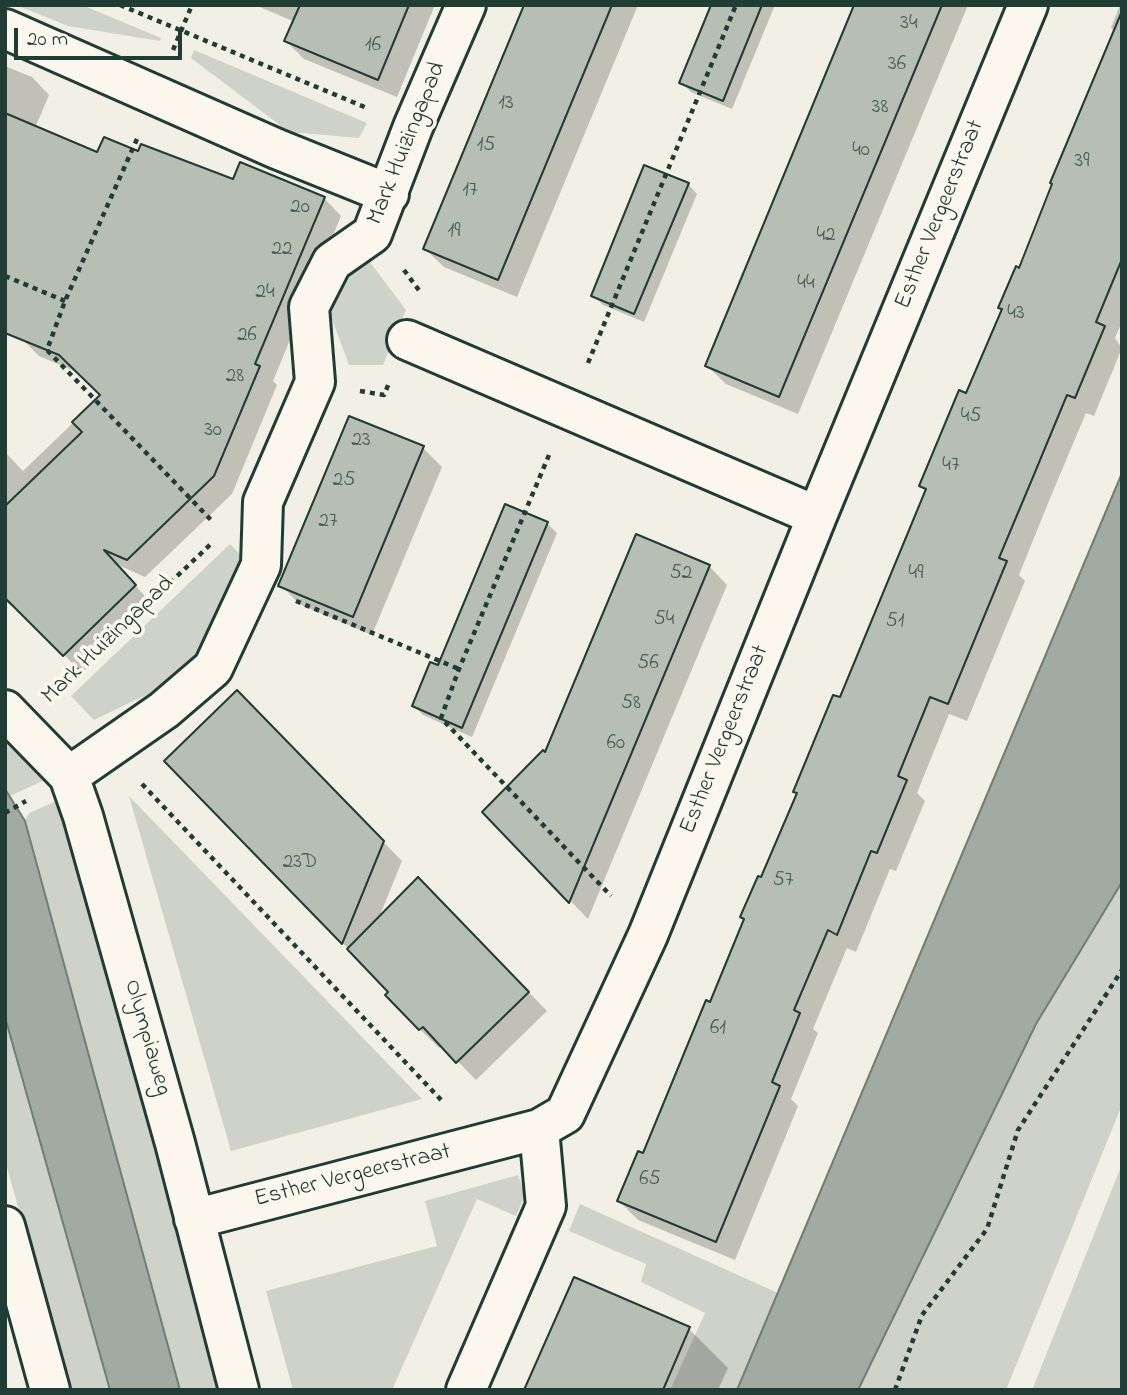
<!DOCTYPE html>
<html>
<head>
<meta charset="utf-8">
<style>
  body { margin:0 }
  #map { position:relative; width:1127px; height:1395px; overflow:hidden; background:#f2f0e5; font-family:"Indie Flower",sans-serif }
  canvas { display:block }
  .frame { position:absolute; inset:0; border:7px solid #1f3d34; pointer-events:none }
  .scale { position:absolute; left:14px; top:28px; width:168px; height:32px; box-sizing:border-box; border:4px solid #1f3d34; border-top:0; padding-left:9px; font-size:21px; line-height:24px; white-space:nowrap; color:#1f3d34; -webkit-text-stroke:5px #fbf7ec; paint-order:stroke }
</style>
</head>
<body>
<div id="map">
<canvas width="1127" height="1395"></canvas>
<div class="frame"></div>
<div class="scale">20 m</div>
</div>
<script>
const g = document.querySelector('canvas').getContext('2d');
g.lineJoin = 'round';
function paint(path, color) {
  g.fillStyle = color;
  g.fill(path, 'evenodd');
}
function shape(rows) {
  const path = new Path2D();
  for (const r of rows) {
    path.moveTo(r[0], r[1]);
    for (let i = 2; i < r.length; i += 2) path.lineTo(r[i], r[i + 1]);
  }
  return path;
}
function strokePath(path, color, width, dash) {
  g.strokeStyle = color;
  g.lineWidth = width;
  g.lineCap = dash ? 'butt' : 'round';
  g.setLineDash(dash || []);
  g.stroke(path);
}
function drawText(font, color, halo, rows, align = 'center') {
  g.font = font + ' "Indie Flower",sans-serif';
  g.lineWidth = 7;
  g.setLineDash([]);
  g.textBaseline = 'middle';
  g.strokeStyle = halo;
  g.fillStyle = color;
  for (const [text, x, y, turn = 0] of rows) {
    g.save();
    g.translate(x, y);
    g.rotate((+turn || 0) * Math.PI / 180);
    g.textAlign = isNaN(turn) ? turn : align;
    if (halo) g.strokeText(text, 0, 0);
    g.fillText(text, 0, 0);
    g.restore();
  }
}
const green = shape([
  [16,5,82,5,161,38,160,41,68,26],
  [194,50,367,123,359,138,289,132,191,58],
  [366,257,406,310,383,365,349,365,329,311,346,270],
  [230,544,246,560,198,657,167,685,94,720,71,696],
  [5,735,47,779,10,796,5,789],
  [129,796,422,1099,231,1151],
  [61,799,222,1390,180,1390,25,821,29,813],
  [1122,882,1122,1105,1006,1390,858,1390,1036,1024],
  [5,1017,110,1390,69,1390,5,1160],
  [1122,1164,1122,1390,1032,1390],
  [518,1175,525,1195,516,1216,477,1199,392,1390,293,1390,266,1291,437,1246,425,1201],
  [580,1204,778,1293,736,1390,670,1390,705,1313,641,1282,646,1264,569,1231]
]);
const water = shape([
  [1122,473,1122,882,1036,1024,858,1390,737,1390,1122,473],
  [5,789,25,821,180,1390,110,1390,5,1017,5,789]
]);
const shadow = shape([
  [255,5,435,5,397,97,304,59,286,41,295,22],
  [526,5,638,5,517,297,444,267,425,249],
  [713,5,775,5,732,109,691,92,681,82],
  [857,5,968,5,798,414,726,384,707,366],
  [1120,5,1122,322,1115,338,1122,348,1094,416,1086,413,1051,496,1019,575,1025,581,967,721,949,714,917,793,925,801,896,871,890,869,856,952,847,948,813,1029,818,1033,791,1099,798,1106,735,1260,638,1220,619,1201,644,1155,711,1004,798,795,795,791,841,700,927,492,921,486,967,395,1020,270,1115,31,1111,28],
  [5,66,32,77,49,95,35,128,98,155,139,153,234,181,324,198,341,216,273,381,277,385,232,494,145,577,116,564,152,604,82,673,14,604,12,607,5,600,5,452,23,471,102,395,79,373,39,356,21,338,5,315],
  [688,184,697,194,644,322,603,305,593,295],
  [423,448,442,467,372,635,299,604,281,585],
  [547,523,557,533,472,737,423,715,414,706,439,667],
  [709,566,727,585,588,919,485,812,546,754],
  [237,693,402,861,378,920,418,879,547,1011,476,1080,442,1045,439,1048,420,1029,388,995,390,992,302,901],
  [575,1279,689,1329,728,1368,718,1390,526,1390]
]);
const building = shape([
  [300,5,409,5,378,80,284,41,300,5],
  [524,5,612,5,498,280,423,249,524,5],
  [711,5,762,5,723,101,679,83,711,5],
  [854,5,942,5,779,397,705,366,854,5],
  [1122,11,1122,259,1096,322,1105,326,1075,398,1067,395,1033,477,999,558,1007,561,948,704,930,697,898,776,907,780,877,853,871,851,837,935,828,930,794,1010,800,1013,772,1082,780,1086,716,1242,617,1201,638,1151,643,1153,706,1000,710,1002,744,919,740,917,758,876,761,877,797,793,793,792,833,695,840,697,926,489,919,486,959,390,966,393,1002,309,998,308,1016,266,1019,268,1052,184,1050,183,1122,11],
  [5,113,97,152,104,137,138,151,141,144,233,179,240,162,325,197,255,364,260,366,214,476,127,560,104,550,136,585,63,656,5,598,5,506,82,432,72,422,100,395,59,355,5,333,5,113],
  [644,165,689,183,634,314,591,296,644,165],
  [349,416,424,446,353,617,278,586,349,416],
  [505,504,548,522,462,728,412,706,430,662,438,665,505,504],
  [636,534,710,565,569,903,482,812,543,750,545,752,636,534],
  [237,690,384,841,342,944,164,761,237,690],
  [418,877,529,992,456,1063,423,1027,419,1030,385,995,388,992,347,949,418,877],
  [574,1277,690,1327,663,1390,524,1390,574,1277]
]);
const path = shape([
  [120,5,367,108],
  [173,50,192,5],
  [137,139,65,301,47,350,212,521],
  [404,270,421,293],
  [5,276,65,301],
  [588,363,736,5],
  [360,391,384,395,389,383],
  [549,455,459,669,441,718,611,896],
  [296,601,459,669],
  [54,693,213,542],
  [142,784,444,1103],
  [5,813,26,801],
  [895,1390,922,1315,987,1229,1018,1130,1122,970]
]);
const minor = shape([
  [5,29,277,149,389,194],
  [407,340,817,516],
  [5,710,69,776,83,816,175,1143,239,1390],
  [69,776,164,710,213,668,261,565,263,502,315,382,309,307,332,262,372,234,413,127,466,5],
  [194,1219,539,1129,565,1114,648,935,817,516,1028,5],
  [5,1226,50,1390],
  [466,1390,546,1206,539,1129]
]);
const numberNames = [
  ["34",909,25],
  ["16",373,47],
  ["36",897,66],
  ["13",506,105],
  ["38",880,109],
  ["15",486,147],
  ["40",861,152],
  ["39",1082,163],
  ["17",470,192],
  ["20",300,209],
  ["19",454,233],
  ["42",826,237],
  ["22",282,251],
  ["44",806,285],
  ["24",265,294],
  ["43",1016,315],
  ["26",247,337],
  ["28",235,378],
  ["45",971,418],
  ["30",213,432],
  ["23",361,442],
  ["47",951,467],
  ["25",344,482],
  ["27",328,523],
  ["52",681,575],
  ["49",916,575],
  ["54",664,621],
  ["51",895,623],
  ["56",648,665],
  ["58",631,705],
  ["60",616,745],
  ["23D",300,864],
  ["57",783,882],
  ["61",718,1030],
  ["65",650,1181]
];
const streetNames = [
  ["Mark Huizingapad",408,144,-68],
  ["Esther Vergeerstraat",941,215,-68],
  ["Mark Huizingapad",109,641,-44],
  ["Esther Vergeerstraat",726,740,-68],
  ["Olympiaweg",146,1038,74],
  ["Esther Vergeerstraat",353,1177,-14]
];
paint(green, '#cfd2c8');
paint(water, '#a2aba1');
strokePath(water, '#6e7f75', 2);
paint(shadow, '#0003');
paint(building, '#b7beb3');
strokePath(building, '#1f3d34', 2);
strokePath(minor, '#1f3d34', 44);
strokePath(path, '#1f3d34', 4.5, [5, 5]);
strokePath(minor, '#fbf7ec', 38);
drawText('21px', '#455d54', null, numberNames);
drawText('24px', '#1f3d34', '#fbf7ec', streetNames);
</script>
</body>
</html>
